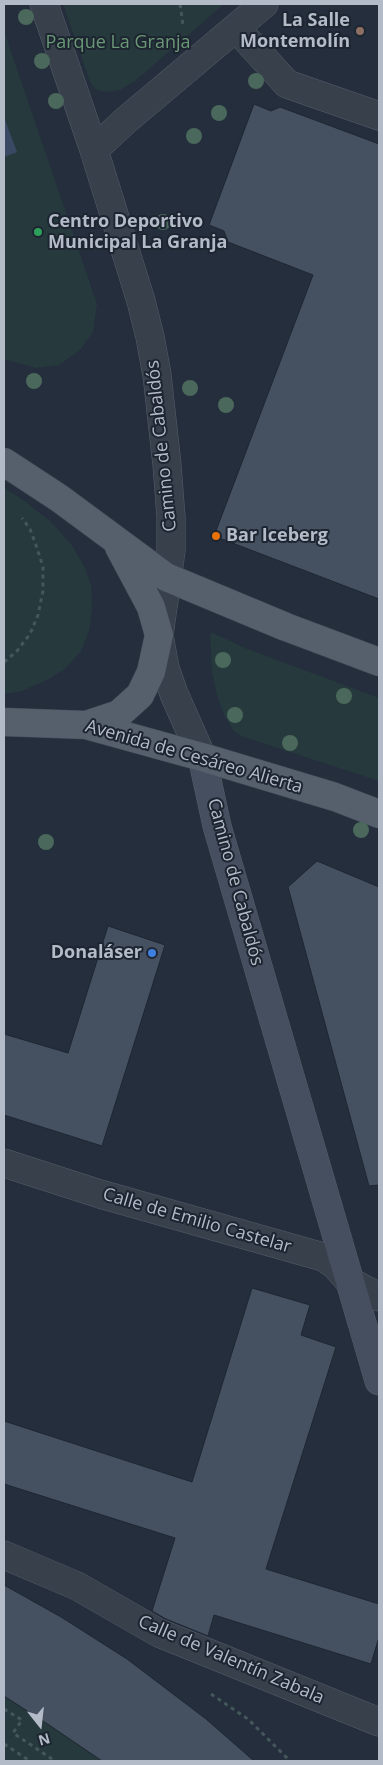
<!DOCTYPE html>
<html>
<head>
<meta charset="utf-8">
<style>
  body { margin:0 }
  #map { position:relative; width:383px; height:1765px; overflow:hidden; background:#242e3c; font-family:"Open Sans",sans-serif }
  canvas { display:block }
  .frame { position:absolute; inset:0; border:5px solid #b4bbc8; pointer-events:none }
  .north { position:absolute; left:15px; top:1700px; width:50px; height:50px; -webkit-text-stroke:4px #1d2531; paint-order:stroke; rotate:164deg; font-size:14px; font-weight:700; line-height:20px; text-align:center; color:#b4bbc8 }
  .north::after { content:''; display:block; margin:auto; width:18px; height:22px; background:#b4bbc8; clip-path:polygon(50% 0,100% 100%,50% 72%,0 100%) }
</style>
</head>
<body>
<div id="map">
<canvas width="383" height="1765"></canvas>
<div class="frame"></div>
<div class="north">N</div>
</div>
<script>
const g = document.querySelector('canvas').getContext('2d');
g.lineJoin = 'round';
function paint(path, color) {
  g.fillStyle = color;
  g.fill(path, 'evenodd');
}
function shape(rows) {
  const path = new Path2D();
  for (const r of rows) {
    path.moveTo(r[0], r[1]);
    for (let i = 2; i < r.length; i += 2) path.lineTo(r[i], r[i + 1]);
  }
  return path;
}
function strokePath(path, color, width, dash) {
  g.strokeStyle = color;
  g.lineWidth = width;
  g.lineCap = dash ? 'butt' : 'round';
  g.setLineDash(dash || []);
  g.stroke(path);
}
function drawText(font, color, halo, rows, align = 'center') {
  g.font = font + ' "Open Sans",sans-serif';
  g.lineWidth = 4;
  g.setLineDash([]);
  g.textBaseline = 'middle';
  g.strokeStyle = halo;
  g.fillStyle = color;
  for (const [text, x, y, turn = 0] of rows) {
    g.save();
    g.translate(x, y);
    g.rotate((+turn || 0) * Math.PI / 180);
    g.textAlign = isNaN(turn) ? turn : align;
    if (halo) g.strokeText(text, 0, 0);
    g.fillText(text, 0, 0);
    g.restore();
  }
}
const green = shape([
  [63,4,224,4,135,81,120,90,106,92,100,91,94,88,90,82],
  [4,31,97,304,93,332,80,350,59,365,36,368,4,359],
  [4,488,23,500,50,521,72,545,85,568,91,585,92,608,89,631,81,651,66,668,49,679,22,691,4,694],
  [210,633,213,633,245,648,379,698,379,781,241,736,234,731,225,717,217,695,212,672],
  [4,1696,49,1725,102,1761,4,1761]
]);
const water = shape([
  [4,117,17,152,4,157]
]);
const building = shape([
  [254,104,271,111,280,107,379,144,379,599,214,536,313,275,228,242,224,231,209,225,254,104],
  [317,861,379,887,379,1185,369,1186,288,887,317,861],
  [108,926,165,945,102,1146,4,1115,4,1034,68,1053,108,926],
  [252,1288,310,1305,301,1335,336,1347,266,1569,379,1604,379,1637,371,1664,214,1615,208,1636,166,1619,152,1611,175,1538,4,1484,4,1421,192,1482,252,1288],
  [4,1585,61,1617,127,1659,206,1719,254,1761,102,1761,49,1725,4,1696,4,1585]
]);
const path = shape([
  [180,4,183,25],
  [4,662,17,651,30,634,38,615,43,591,43,567,36,545,30,529,22,518],
  [211,1694,248,1719,290,1761],
  [4,1709,22,1720,13,1733,55,1761],
  [4,1744,30,1761]
]);
const street = shape([
  [44,4,94,150,141,301,150,337,157,375,167,465,171,517,171,551,159,635,165,668,174,694,202,757],
  [236,28,287,84,379,116],
  [94,150,125,121,264,4],
  [4,1163,100,1194,323,1257,335,1265,349,1281,379,1297],
  [4,1555,77,1586,159,1633,379,1722]
]);
const secondary = shape([
  [202,757,217,826,379,1381]
]);
const primary = shape([
  [4,462,59,498,166,577,286,627,379,662],
  [4,722,86,725,202,757,335,797,379,814],
  [86,725,119,714,140,695,151,672,159,635,151,607,119,547]
]);
const trees = [
  [26,17],
  [42,61],
  [256,81],
  [56,101],
  [219,113],
  [194,136],
  [163,222],
  [34,381],
  [190,388],
  [226,405],
  [223,660],
  [344,696],
  [235,715],
  [290,743],
  [361,830],
  [46,842]
];
const markers = [
  [360,31,5,"#8d6e63"],
  [38,232,5,"#2e9e5b"],
  [216,536,5,"#e8710a"],
  [152,953,5,"#3f7fe0"]
];
const poiNames = [
  ["La Salle",350,21],
  ["Montemolín",350,42],
  ["Centro Deportivo",48,222,"left"],
  ["Municipal La Granja",48,243,"left"],
  ["Bar Iceberg",226,536,"left"],
  ["Donaláser",142,953]
];
const parkNames = [
  ["Parque La Granja",118,43]
];
const streetNames = [
  ["Camino de Cabaldós",162,446,-96],
  ["Avenida de Cesáreo Alierta",194,757,16],
  ["Camino de Cabaldós",235,882,75],
  ["Calle de Emilio Castelar",197,1221,16],
  ["Calle de Valentín Zabala",231,1660,23]
];
paint(green, '#263a3d');
paint(water, '#394963');
paint(building, '#455060');
strokePath(building, '#1f2733', 1);
strokePath(street, '#565e6a', 29);
strokePath(secondary, '#565e6a', 29);
strokePath(primary, '#414955', 29);
strokePath(path, '#44575a', 3, [4, 4]);
strokePath(street, '#38404c', 28);
strokePath(secondary, '#464f5f', 28);
strokePath(primary, '#565f6c', 28);
g.fillStyle = '#4b685c';
for (const [x, y] of trees) {
  g.beginPath();
  g.arc(x, y, 8, 0, 2 * Math.PI);
  g.fill();
}
for (const [x, y, r, color] of markers) {
  const dot = new Path2D();
  dot.arc(x, y, r, 0, 2 * Math.PI);
  g.fillStyle = color;
  g.fill(dot);
  strokePath(dot, '#1d2531', 2);
}
drawText('bold 18px', '#b4bbc8', '#1d2531', poiNames, 'right');
drawText('18px', '#6b9877', '#1d2531', parkNames);
drawText('18px', '#b4bbc8', '#1d2531', streetNames);
</script>
</body>
</html>
